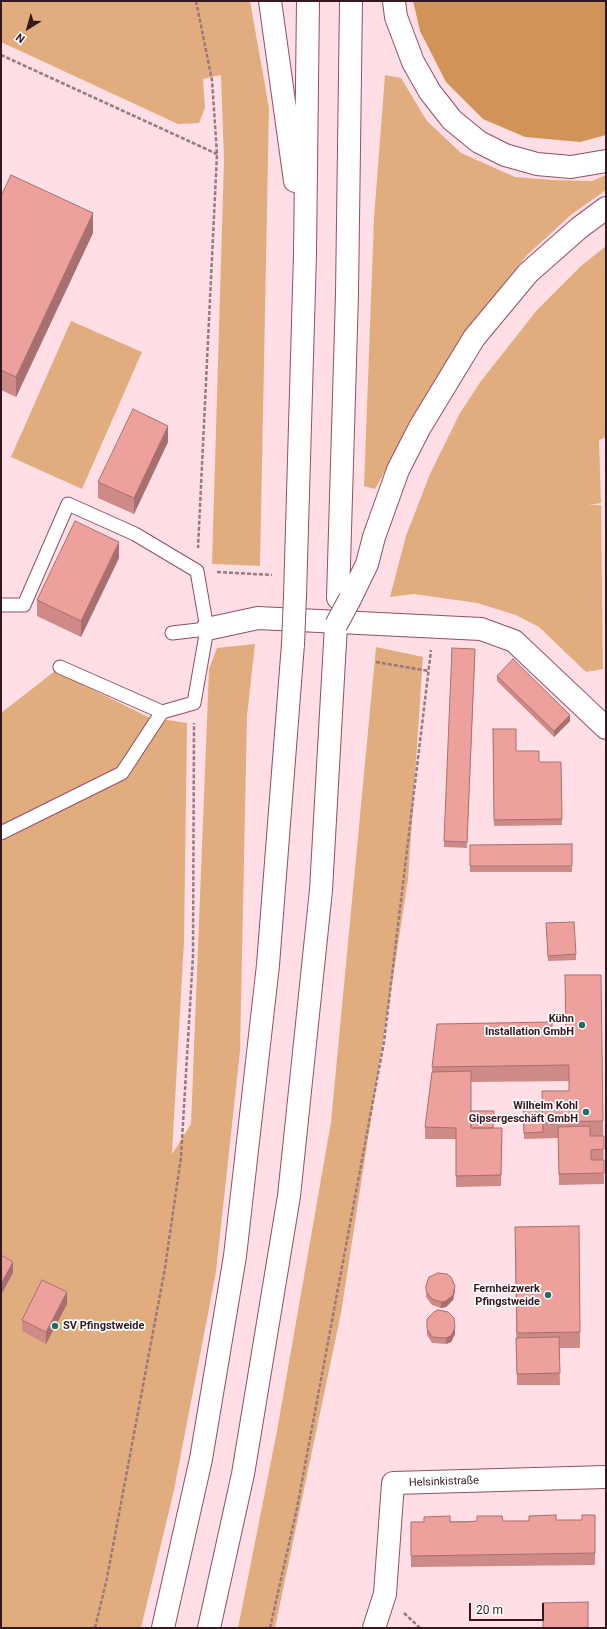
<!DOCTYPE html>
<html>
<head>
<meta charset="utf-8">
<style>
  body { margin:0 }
  #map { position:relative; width:607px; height:1629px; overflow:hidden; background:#ffdee5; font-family:Roboto,sans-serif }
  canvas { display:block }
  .frame { position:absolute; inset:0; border:2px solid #341820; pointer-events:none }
  .north { position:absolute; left:8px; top:8px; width:40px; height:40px; -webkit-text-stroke:3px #fff; paint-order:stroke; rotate:217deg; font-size:11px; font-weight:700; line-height:16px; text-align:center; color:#341820 }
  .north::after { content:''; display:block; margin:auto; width:14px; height:18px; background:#341820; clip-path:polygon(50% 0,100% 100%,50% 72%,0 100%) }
  .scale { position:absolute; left:469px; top:1603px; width:75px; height:18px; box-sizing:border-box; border:2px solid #341820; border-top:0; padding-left:5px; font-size:12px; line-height:14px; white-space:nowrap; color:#341820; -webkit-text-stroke:3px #fff; paint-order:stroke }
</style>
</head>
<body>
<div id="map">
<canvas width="607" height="1629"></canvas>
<div class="frame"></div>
<div class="north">N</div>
<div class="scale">20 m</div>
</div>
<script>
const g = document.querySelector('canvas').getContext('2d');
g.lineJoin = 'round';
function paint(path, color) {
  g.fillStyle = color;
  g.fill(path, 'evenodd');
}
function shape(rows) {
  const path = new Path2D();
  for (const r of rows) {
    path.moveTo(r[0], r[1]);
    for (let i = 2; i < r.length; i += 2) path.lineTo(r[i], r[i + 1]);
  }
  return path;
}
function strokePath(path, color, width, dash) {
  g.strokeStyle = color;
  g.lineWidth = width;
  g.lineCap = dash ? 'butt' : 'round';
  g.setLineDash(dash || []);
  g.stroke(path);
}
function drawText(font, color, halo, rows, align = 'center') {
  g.font = font + ' Roboto,sans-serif';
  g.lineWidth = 3.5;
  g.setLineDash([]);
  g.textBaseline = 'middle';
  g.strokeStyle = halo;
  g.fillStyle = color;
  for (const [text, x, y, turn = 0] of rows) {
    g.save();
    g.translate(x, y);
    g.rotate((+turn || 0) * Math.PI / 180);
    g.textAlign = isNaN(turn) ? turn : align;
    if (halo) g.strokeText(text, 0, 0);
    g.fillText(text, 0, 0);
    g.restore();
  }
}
const green = shape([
  [1,1,250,1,269,108,260,566,212,564,224,160,221,75,203,79,205,108,199,123,178,124,1,42],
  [385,75,401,78,427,121,461,153,515,177,552,180,592,181,606,175,606,190,572,214,527,255,463,334,375,489,364,486,374,218],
  [606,246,606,437,599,440,601,503,589,505,601,505,603,669,586,672,539,627,516,615,477,603,414,594,390,597,406,536,430,474,460,413,481,381,537,310,581,266],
  [71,321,142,352,82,489,11,457],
  [255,644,247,716,240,1051,216,1272,174,1490,141,1628,1,1628,1,713,55,671,148,717,187,723,184,941,172,1154,191,1124,209,669,217,648],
  [376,647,423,657,408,880,341,1313,275,1628,238,1628,277,1431,331,1122]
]);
const forest = shape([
  [413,1,606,1,606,135,580,142,525,137,483,119,446,82,420,31]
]);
const path = shape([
  [196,1,212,80,217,154,198,548],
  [1,55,217,154],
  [217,572,272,575],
  [376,662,429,671],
  [404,1613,420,1628],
  [95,1628,107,1578,165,1268,181,1157,193,956,194,723],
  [270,1628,297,1508,384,1042,431,650]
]);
const lane = shape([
  [1,605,24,605,68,504,135,534,197,571,207,629,172,633],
  [60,667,162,712],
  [1,833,122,773,162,712,194,703,207,629]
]);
const street = shape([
  [207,629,258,618,481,629,514,641,606,728],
  [374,1628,385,1594,393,1483,606,1477]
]);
const highway = shape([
  [270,1,295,181],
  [394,1,396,17,413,62,430,92,452,120,479,142,505,155,537,164,571,167,606,161],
  [295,596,305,254,308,1],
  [338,598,347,294,351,1],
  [350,599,367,564,374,537,398,470,420,427,474,338,528,273,579,228,606,208],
  [163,1628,201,1459,235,1256,268,965,293,644],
  [209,1628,243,1474,289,1196,321,890,336,625]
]);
const highwayBridge = shape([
  [336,625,350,599],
  [293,644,295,596]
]);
const wall = shape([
  [1,196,93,233,16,397,1,390],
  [168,442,134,514,98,498,98,482],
  [119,558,81,637,37,616,37,600],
  [475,655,467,848,444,847,444,841],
  [497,676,570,721,554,737,497,681],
  [493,729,516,751,539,762,561,762,562,825,494,826],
  [572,844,572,872,470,872,470,845],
  [546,923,576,954,576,960,548,961],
  [552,1034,603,1121,604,1184,559,1185,558,1138,524,1139,523,1102,542,1102,569,1091,569,1081,471,1082,471,1121,494,1128,502,1128,501,1186,456,1187,456,1139,425,1139,425,1127,432,1072,432,1067],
  [515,1243,580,1332,580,1348,559,1348,560,1385,517,1385],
  [426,1286,455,1291,453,1300,446,1307,441,1308,432,1305,426,1297],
  [67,1304,46,1344,22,1331,22,1320],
  [427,1329,455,1334,451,1342,446,1344,432,1343,427,1335],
  [595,1515,595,1565,411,1567,411,1522,477,1521,477,1516,503,1521,582,1520]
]);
const shadedWall = shape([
  [93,213,93,233,16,397,16,377],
  [168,426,168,442,134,514,134,498],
  [119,542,119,558,81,637,81,621],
  [570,715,570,721,554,737,554,731],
  [13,1262,13,1273,1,1295,1,1284],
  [455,1286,455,1291,453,1300,446,1307,441,1308,441,1302],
  [67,1292,67,1304,46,1344,46,1332],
  [455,1328,455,1334,451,1342,446,1344,446,1338]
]);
const building = shape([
  [11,175,93,213,16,377,1,370,1,196,11,175],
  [133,409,168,426,134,498,98,482,133,409],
  [75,521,119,542,81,621,37,600,75,521],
  [452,648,475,649,467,842,444,841,452,648],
  [513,659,570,715,554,731,497,676,513,659],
  [493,729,516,729,516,751,539,751,539,762,561,762,562,819,494,820,493,729],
  [572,844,572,866,470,866,470,845,572,844],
  [574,922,576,954,548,956,546,923,574,922],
  [565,975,601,975,603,1121,543,1122,542,1091,569,1091,569,1065,432,1067,437,1024,552,1022,552,1034,566,1034,565,975],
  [471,1071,471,1128,502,1128,501,1175,456,1176,456,1128,425,1127,432,1072,471,1071],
  [523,1102,542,1102,543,1132,524,1133,523,1102],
  [471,1111,494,1111,493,1128,471,1128,471,1111],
  [590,1126,590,1136,604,1136,604,1149,591,1150,591,1160,604,1160,604,1173,559,1174,558,1127,590,1126],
  [579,1226,580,1332,517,1333,515,1227,579,1226],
  [1,1255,13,1262,1,1284,1,1255],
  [438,1273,447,1274,451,1277,455,1286,453,1295,446,1301,441,1302,432,1299,426,1291,426,1286,429,1277,438,1273],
  [42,1280,67,1292,46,1332,22,1320,42,1280],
  [438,1310,448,1312,454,1318,455,1328,451,1336,446,1338,432,1337,427,1329,427,1319,434,1312,438,1310],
  [559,1337,560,1373,517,1374,516,1338,559,1337],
  [556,1515,556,1520,582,1520,582,1515,595,1515,595,1553,411,1556,411,1522,424,1522,424,1517,450,1516,450,1522,465,1522,477,1521,477,1516,502,1516,503,1521,529,1521,529,1516,556,1515],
  [588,1602,588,1628,543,1628,543,1603,588,1602]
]);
const markers = [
  [582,1025,4,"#256d63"],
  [586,1112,4,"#256d63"],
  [548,1295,4,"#256d63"],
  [55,1326,4,"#256d63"]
];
const poiNames = [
  ["Kühn",574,1019],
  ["Installation GmbH",574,1032],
  ["Wilhelm Kohl",578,1106],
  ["Gipsergeschäft GmbH",578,1119],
  ["Fernheizwerk",540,1289],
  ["Pfingstweide",540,1302],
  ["SV Pfingstweide",63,1326,"left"]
];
const streetNames = [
  ["Helsinkistraße",444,1482,-2]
];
paint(green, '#e2ad7e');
paint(forest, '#d29358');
strokePath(lane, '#934f62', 15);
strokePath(street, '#934f62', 24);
strokePath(highway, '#934f62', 24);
strokePath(path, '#987981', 2.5, [4, 2]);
strokePath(lane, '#fff', 13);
strokePath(street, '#fff', 22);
strokePath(highway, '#fff', 22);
strokePath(highwayBridge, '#934f62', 24, []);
strokePath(highwayBridge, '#fff', 22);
paint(wall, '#cd8a87');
paint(shadedWall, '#a7706e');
paint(building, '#eea09d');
strokePath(building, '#a7706e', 1);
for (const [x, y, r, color] of markers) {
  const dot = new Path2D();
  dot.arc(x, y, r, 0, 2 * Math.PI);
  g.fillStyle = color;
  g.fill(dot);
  strokePath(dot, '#fff', 1.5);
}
drawText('bold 11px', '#341820', '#fff', poiNames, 'right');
drawText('11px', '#341820', '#fff', streetNames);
</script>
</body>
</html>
